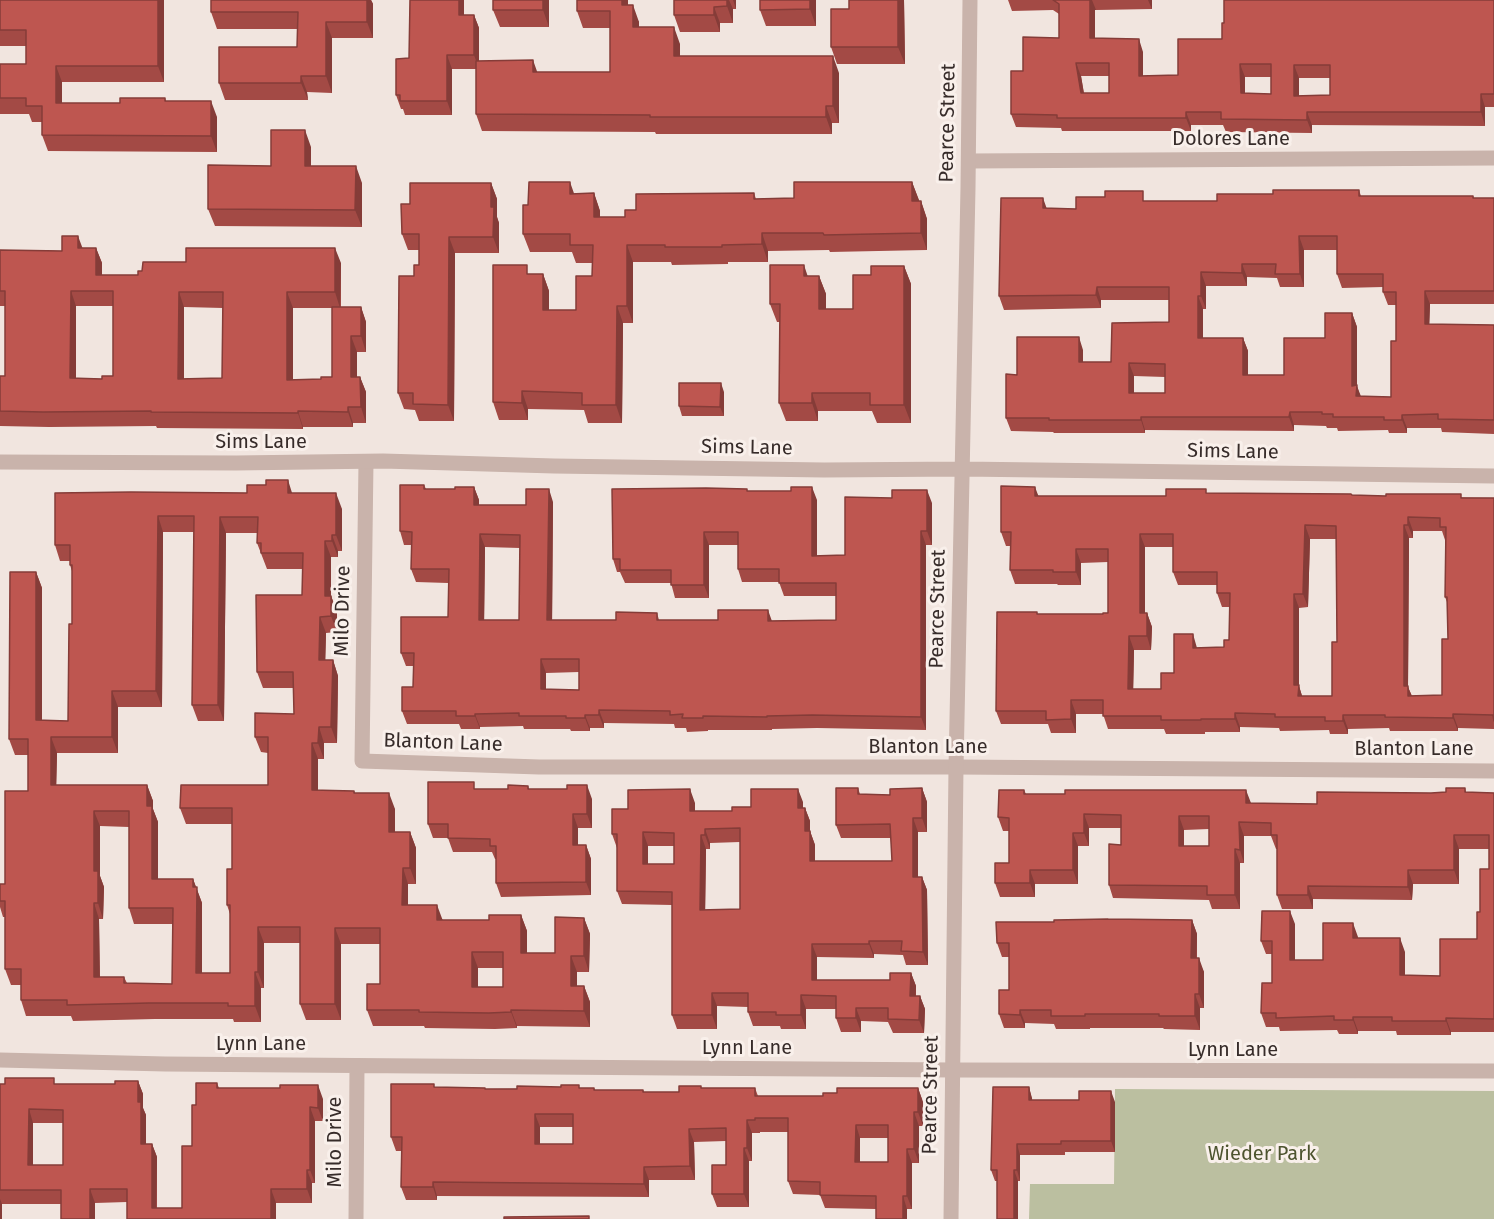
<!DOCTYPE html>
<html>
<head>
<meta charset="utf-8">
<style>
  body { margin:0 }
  canvas { display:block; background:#f1e5df }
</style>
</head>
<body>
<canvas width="1494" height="1219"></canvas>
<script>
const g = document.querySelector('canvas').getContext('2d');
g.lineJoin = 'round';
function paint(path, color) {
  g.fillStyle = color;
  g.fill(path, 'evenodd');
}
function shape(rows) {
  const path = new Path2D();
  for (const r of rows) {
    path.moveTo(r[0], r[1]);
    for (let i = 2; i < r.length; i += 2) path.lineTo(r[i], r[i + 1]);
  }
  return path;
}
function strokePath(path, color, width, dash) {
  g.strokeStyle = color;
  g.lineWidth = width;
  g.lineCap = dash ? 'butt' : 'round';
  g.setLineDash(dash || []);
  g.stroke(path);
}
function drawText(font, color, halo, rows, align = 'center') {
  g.font = font + ' "Fira Sans",sans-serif';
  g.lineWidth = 6;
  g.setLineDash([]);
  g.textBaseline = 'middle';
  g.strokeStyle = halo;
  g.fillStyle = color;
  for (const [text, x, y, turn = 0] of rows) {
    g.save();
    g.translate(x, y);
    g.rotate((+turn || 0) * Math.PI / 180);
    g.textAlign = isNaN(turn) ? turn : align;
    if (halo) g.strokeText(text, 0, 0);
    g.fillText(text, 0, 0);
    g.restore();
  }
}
const green = shape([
  [1115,1089,1494,1091,1494,1219,1029,1219,1030,1184,1114,1184]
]);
const minor = shape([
  [969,161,1494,158],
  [366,462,362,761,539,767,956,767,1494,771],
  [0,1060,165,1064,673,1068,953,1070,1494,1071],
  [356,1219,357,1066]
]);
const tertiary = shape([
  [0,462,236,463,383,461,554,466,824,470,963,469,1494,476],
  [951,1219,956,767,968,188,970,0]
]);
const wall = shape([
  [0,0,164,0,164,82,62,82,62,103,120,103,165,98,166,101,217,117,217,152,48,151,42,135,42,122,32,122,29,114,0,114,0,64,26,64,26,46,0,46],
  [211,0,371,0,373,4,373,38,332,38,332,93,307,92,308,100,225,100,219,83,297,47,298,29,217,29,211,12],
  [464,0,464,15,474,15,479,28,479,61,537,72,610,72,610,28,583,28,577,11,628,0,628,5,639,22,639,27,680,44,680,56,839,73,839,123,832,123,832,134,656,134,655,132,482,131,476,114,476,69,452,69,452,115,405,115,403,109,401,109,396,95,409,58],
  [549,0,549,27,500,27,493,10],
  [674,0,736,0,736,9,733,9,733,23,720,23,720,32,680,32,674,15],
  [816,0,816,26,766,26,760,10],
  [904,0,905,64,837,64,831,47,849,9],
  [1008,0,1152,0,1152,9,1096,10,1095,10,1095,38,1143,52,1143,76,1178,75,1222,39,1494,0,1494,107,1485,107,1485,126,1312,125,1312,133,1226,132,1223,125,1191,125,1191,131,1062,131,1061,128,1016,127,1011,114,1023,71,1059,38,1059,14,1053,10,1012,11],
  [1081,76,1109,76,1109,93,1084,93],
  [1245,77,1271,77,1271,94,1245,93],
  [1299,78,1330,78,1330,95,1299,96],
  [311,147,311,166,362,183,362,227,215,226,208,209,271,166],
  [912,182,919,201,921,201,927,219,927,250,830,252,829,250,768,251,768,262,728,262,728,264,672,265,671,262,633,262,633,323,623,323,622,423,588,423,584,410,528,409,528,420,499,420,493,402,530,274,543,274,549,291,549,310,576,310,592,276,592,263,576,263,572,252,530,252,523,234,574,194,594,193,600,211,600,217,625,217,636,210,754,193,756,199,794,198],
  [491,183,497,199,497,217,499,223,499,253,455,253,454,421,419,421,415,410,404,409,398,393,414,276,419,265,419,250,408,250,402,234,410,204],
  [1359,190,1361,196,1473,196,1474,198,1494,198,1494,304,1430,304,1429,324,1494,325,1494,434,1442,432,1441,428,1407,428,1407,433,1389,433,1388,430,1338,431,1337,428,1327,428,1326,426,1294,425,1294,431,1145,430,1145,433,1054,433,1053,432,1011,431,1006,418,1017,375,1083,350,1083,362,1111,362,1169,322,1169,300,1101,300,1101,308,1004,310,999,296,1047,208,1076,209,1146,201,1217,201,1273,194],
  [1304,250,1337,250,1337,274,1342,288,1383,287,1383,292,1388,305,1396,305,1396,341,1391,397,1360,396,1357,386,1357,327,1352,313,1284,375,1248,375,1248,351,1243,338,1203,338,1203,309,1206,309,1206,286,1247,286,1247,277,1277,278,1280,287,1304,287],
  [1134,376,1165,377,1165,393,1134,393],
  [83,248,96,248,102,263,102,275,138,275,341,263,341,307,361,307,366,322,366,352,357,352,357,377,360,377,366,392,366,423,353,423,353,427,303,427,303,429,157,428,156,426,49,427,0,426,0,376,5,376,5,306,0,306,0,250,62,251],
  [76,306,113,306,113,376,102,379,76,378],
  [184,307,223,308,222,378,184,379],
  [293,308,332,308,332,377,321,379,293,380],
  [904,266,911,284,911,423,877,423,872,411,818,411,818,421,786,421,779,403,780,322,777,322,770,304,808,276,819,276,826,294,826,309,853,309,871,275],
  [724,392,724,416,682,416,679,406],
  [424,485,426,489,455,489,474,487,479,500,479,505,526,505,553,502,552,620,616,620,657,613,659,620,772,621,836,620,836,596,784,596,779,582,742,582,738,569,738,545,709,545,709,598,675,598,671,583,625,583,620,572,617,572,613,559,748,491,817,500,817,556,845,555,932,503,932,545,926,545,926,730,817,728,772,729,772,730,708,730,708,731,687,732,686,728,675,728,674,724,604,723,604,728,590,728,590,731,571,731,570,729,524,729,523,726,480,727,480,729,461,729,459,724,407,724,402,711,413,687,413,666,406,666,401,653,448,617,448,583,416,582,411,569,412,545,404,545,400,531],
  [485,547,520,548,519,620,484,620],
  [579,672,579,690,546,689,546,673],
  [55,493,292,493,342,509,342,551,338,551,338,557,331,557,331,596,337,611,337,632,326,633,325,660,333,660,338,676,337,743,324,743,324,759,318,759,318,791,354,791,355,793,395,809,395,832,410,832,416,848,416,884,408,884,408,905,443,920,489,920,521,915,527,931,527,953,555,953,584,918,590,934,589,972,577,972,577,986,584,986,590,1002,590,1027,517,1026,517,1028,495,1029,425,1028,424,1026,373,1026,367,1010,380,984,380,944,341,944,341,1020,306,1020,300,1004,300,943,264,943,264,988,261,988,261,1022,234,1022,233,1019,155,1019,73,1021,71,1016,26,1016,21,1000,21,985,11,985,5,969,5,917,3,917,0,907,0,884,5,884,28,791,28,755,15,755,9,739,36,572,42,588,42,720,68,721,72,624,72,571,70,565,70,561,60,561,55,545],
  [163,532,194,532,192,705,198,721,224,721,226,533,258,533,257,543,267,569,302,569,302,595,257,672,263,688,294,688,294,714,255,737,261,752,268,753,268,785,180,808,186,824,232,824,232,869,227,905,230,914,230,973,202,973,202,903,193,879,158,879,158,822,153,809,153,801,147,785,56,785,57,753,118,753,118,707,162,707],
  [100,826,129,827,129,908,134,924,173,924,172,984,127,983,124,977,100,977,99,919,103,919,104,887,100,876],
  [478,968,503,968,503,987,478,987],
  [1208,493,1494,498,1494,729,1458,728,1458,731,1390,731,1389,728,1348,729,1348,734,1330,734,1329,730,1280,731,1279,728,1240,727,1240,732,1205,732,1205,734,1166,734,1164,729,1108,729,1103,714,1076,714,1076,733,1051,733,1048,724,1001,724,996,711,1038,614,1103,614,1108,613,1108,562,1081,563,1081,585,1058,585,1057,584,1015,584,1010,570,1011,546,1006,546,1001,532,1039,496,1166,496],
  [1413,531,1442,531,1445,540,1445,597,1447,602,1448,639,1442,695,1412,696,1408,687,1409,538,1413,538],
  [1310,539,1336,539,1337,642,1332,696,1302,696,1299,686,1299,608,1308,607],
  [1145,547,1173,547,1173,572,1178,585,1217,585,1217,593,1222,607,1230,607,1229,640,1224,647,1197,648,1174,673,1161,689,1133,689,1134,650,1151,650,1152,627,1147,613,1145,613],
  [528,786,529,789,592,799,592,828,578,828,578,845,586,845,591,859,591,895,501,897,496,883,496,859,495,859,492,852,453,852,448,838,433,838,428,824,476,789,508,789],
  [858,788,860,794,890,795,922,788,927,802,927,832,918,832,918,877,922,877,927,890,928,965,906,965,903,955,874,954,874,958,817,957,817,980,890,980,911,973,916,986,916,996,920,996,925,1009,924,1033,893,1033,888,1022,861,1021,861,1032,841,1032,836,1018,836,1009,806,1009,806,1029,781,1029,780,1026,753,1026,748,1012,748,1007,717,1006,717,1029,677,1029,672,1015,672,905,622,904,617,891,617,848,612,834,628,809,695,803,695,811,732,811,751,807,803,802,803,808,805,808,810,821,810,831,815,845,815,861,892,861,891,838,841,838,836,825],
  [740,842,740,909,705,910,706,849,710,849,710,843],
  [648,846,674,846,674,864,648,864],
  [1465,788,1466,792,1494,793,1494,1032,1451,1032,1451,1035,1397,1035,1396,1031,1358,1031,1358,1034,1339,1034,1337,1030,1280,1031,1279,1027,1266,1027,1261,1013,1272,983,1272,954,1266,954,1261,941,1295,924,1295,960,1323,960,1358,937,1358,938,1405,952,1405,975,1440,976,1477,939,1480,912,1489,869,1489,849,1459,849,1459,884,1413,884,1412,900,1313,899,1313,909,1282,909,1277,895,1277,849,1276,849,1271,836,1244,836,1244,863,1240,863,1240,909,1212,909,1209,900,1113,898,1109,885,1121,845,1121,828,1089,828,1089,846,1078,846,1078,884,1035,884,1035,897,1000,897,995,883,1009,863,1009,831,1003,831,998,817,1024,790,1026,794,1251,803,1317,804,1446,792],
  [1209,829,1209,846,1184,846,1184,830],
  [1192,920,1197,934,1197,958,1204,972,1204,1008,1200,1008,1200,1030,1164,1029,1163,1028,1090,1028,1090,1029,1056,1029,1054,1024,1025,1023,1025,1028,1004,1028,999,1014,1009,990,1009,957,1002,957,997,943,1054,922],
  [138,1081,143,1094,143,1108,146,1115,146,1144,152,1144,157,1157,157,1208,182,1208,192,1146,196,1105,217,1083,219,1088,323,1099,323,1121,315,1121,315,1183,312,1183,312,1203,276,1203,276,1219,127,1219,127,1202,95,1203,95,1219,61,1219,61,1204,2,1204,2,1219,0,1219,0,1084,115,1084],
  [33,1123,63,1123,63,1165,33,1165],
  [435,1087,486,1089,594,1088,595,1090,643,1090,644,1092,679,1092,702,1088,755,1088,758,1096,823,1096,837,1093,918,1088,923,1102,923,1126,919,1126,919,1163,912,1163,912,1209,907,1209,907,1219,876,1219,876,1209,825,1208,820,1195,793,1194,788,1181,788,1132,760,1132,760,1133,752,1133,752,1161,749,1161,749,1207,717,1207,712,1194,726,1165,726,1141,694,1142,695,1180,649,1180,649,1197,437,1196,437,1200,406,1200,401,1187,401,1151,396,1151,391,1137],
  [540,1127,573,1127,573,1144,540,1144],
  [860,1138,888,1138,888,1162,860,1162],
  [1029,1087,1032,1100,1115,1102,1115,1152,1065,1152,1065,1155,1020,1155,1020,1181,1018,1181,1018,1219,997,1219,997,1181,995,1181,991,1170]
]);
const shadedWall = shape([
  [158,0,164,0,164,82,158,66],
  [367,0,371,0,373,4,373,38,367,22],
  [459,0,464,0,464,28,459,15],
  [543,0,549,0,549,27,543,10],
  [622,0,628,0,628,22,622,5],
  [727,0,729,0,733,9,733,23,727,6],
  [733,0,736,0,736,9],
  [810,0,816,0,816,26,810,9],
  [898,0,904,0,905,64,898,47],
  [1090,0,1092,0,1096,10,1095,10,1095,52,1090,38],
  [1148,0,1152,0,1152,9],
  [633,5,639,22,639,44,633,27],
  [714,7,720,23,720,32,714,15],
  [474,15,479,28,479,69,474,55],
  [326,22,332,38,332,93,326,76],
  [674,27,680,44,680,73,674,56],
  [1139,39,1143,52,1143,89,1139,76],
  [447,55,452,69,452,115,447,101],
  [833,56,839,73,839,123,833,106],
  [533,60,539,77,533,72],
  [1076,63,1081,76,1086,107,1081,93],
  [1240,64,1245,77,1245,107,1241,93],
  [1294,65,1299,78,1299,109,1294,96],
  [56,66,62,82,62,120,56,103],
  [301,76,307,92,308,100,301,83],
  [1481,94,1485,107,1485,126,1481,112],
  [211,101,217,117,217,152,211,136],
  [826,106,832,123,832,134,826,117],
  [1186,112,1191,125,1191,131,1186,118],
  [1307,112,1312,125,1312,133,1307,120],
  [305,130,311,147,311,183,305,166],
  [356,166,362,183,362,227,355,210],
  [570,182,576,199,570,194],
  [912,182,919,200,919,219,912,201],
  [491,183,497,199,497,217,499,223,499,253,493,237,491,207],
  [594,193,600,211,600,234,594,217],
  [1043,198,1048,212,1043,208],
  [921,201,927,219,927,250,921,233],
  [762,233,768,251,768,262,762,244],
  [78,236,84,252,78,248],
  [1299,236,1304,250,1304,287,1300,274],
  [449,237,455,253,454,421,448,405],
  [627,245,633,262,633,323,627,306],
  [96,248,102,263,102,290,96,275],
  [335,248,341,263,340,308,335,292],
  [1242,264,1247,277,1247,286,1242,273],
  [804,265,810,283,804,276],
  [904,266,911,284,911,423,904,405],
  [1201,272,1206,286,1206,309,1201,296],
  [543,274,549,291,549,327,543,310],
  [819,276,826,294,826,327,819,309],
  [1097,287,1101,300,1101,308,1096,295],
  [71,291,76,306,76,393,70,378],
  [1425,291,1430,304,1429,338,1425,324],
  [179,292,184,307,184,394,178,379],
  [287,292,293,308,293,395,287,380],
  [1198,296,1203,309,1203,351,1198,338],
  [617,306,623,323,622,423,616,405],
  [361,307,366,322,366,352,361,336],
  [1352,313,1357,327,1357,386,1362,399,1361,409,1352,386],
  [351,336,357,352,357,392,351,377],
  [1079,337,1083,350,1083,375,1079,362],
  [1243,338,1248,351,1248,389,1243,375],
  [1129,363,1134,376,1134,406,1129,393],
  [360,377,366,392,366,423,361,407],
  [721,383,724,392,724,416,720,407],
  [522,391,528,409,528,420,522,403],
  [812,393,818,411,818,421,812,403],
  [348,407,353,423,353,427,348,412],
  [298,411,303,427,303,429,298,413],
  [1290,412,1294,425,1294,431,1289,417],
  [1402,415,1407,428,1407,433,1402,420],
  [1141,417,1145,430,1145,433,1141,420],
  [288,480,293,496,288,493],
  [474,487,479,500,479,519,474,505],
  [812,487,817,500,817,569,812,556],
  [1035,487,1040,500,1035,496],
  [549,489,553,502,552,633,547,620],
  [927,490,932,503,932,545,927,531],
  [336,493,342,509,342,551,336,535],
  [158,516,163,532,162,707,156,691],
  [220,517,226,533,224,721,218,705],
  [1408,517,1413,531,1413,538,1408,525],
  [1305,525,1310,539,1308,607,1303,594],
  [1404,525,1409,538,1408,687,1413,699,1413,709,1404,686],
  [921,531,926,545,926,730,921,717],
  [704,532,709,545,709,598,704,585],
  [480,534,485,547,484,633,479,620],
  [1140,534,1145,547,1145,627,1140,613],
  [332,535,338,551,338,557,332,541],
  [325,541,331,557,331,611,325,596],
  [1076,549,1081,563,1081,585,1076,572],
  [36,572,42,588,42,736,36,720],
  [1294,594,1299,608,1299,686,1303,699,1303,709,1294,685],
  [331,596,337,611,337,632,331,616],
  [768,610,773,624,768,621],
  [1147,613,1152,627,1151,650,1147,636],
  [320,617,326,633,325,676,319,660],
  [1193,634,1197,648,1193,648],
  [1129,636,1134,650,1133,702,1128,689],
  [541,659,546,673,546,703,541,689],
  [333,660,338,676,337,743,331,727],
  [112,691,118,707,118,753,112,737],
  [1071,700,1076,714,1076,733,1071,719],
  [599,710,604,723,604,728,599,715],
  [1235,713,1240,727,1240,732,1235,719],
  [475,714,480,727,480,729,475,716],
  [1453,714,1458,728,1458,731,1453,718],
  [585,715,590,728,590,731,585,718],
  [1343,715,1348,729,1348,734,1343,721],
  [319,727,324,743,324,759,318,743],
  [51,737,57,753,56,801,51,785],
  [312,743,318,759,318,806,312,790],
  [147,785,153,801,153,809,158,822,158,895,152,879,147,806],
  [587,785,592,799,592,828,587,814],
  [922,788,927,802,927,832,922,818],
  [690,789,695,803,695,824,690,811],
  [798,789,803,802,803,821,798,808],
  [1246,790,1251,803,1246,803],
  [389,793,395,809,395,848,389,832],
  [805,808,810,821,810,845,805,831],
  [94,811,100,826,100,876,104,887,103,919,98,903,94,871],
  [573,814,578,828,578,859,573,845],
  [1084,814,1089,828,1089,846,1084,833],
  [1179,816,1184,830,1184,860,1179,846],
  [913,818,918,832,918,890,913,877],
  [1239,822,1244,836,1244,863,1240,850],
  [705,829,710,843,710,849,705,835],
  [810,831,815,845,815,874,810,861],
  [410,832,416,848,416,884,410,868],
  [643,832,648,846,648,877,643,864],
  [1073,833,1078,846,1078,884,1073,870],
  [701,835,706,849,705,924,700,910],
  [1454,835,1459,849,1459,884,1454,870],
  [586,845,591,859,591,895,586,882],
  [1235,849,1240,863,1240,909,1235,895],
  [403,868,408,884,408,921,402,905],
  [1030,870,1035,884,1035,897,1030,883],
  [1408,870,1413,884,1412,900,1408,887],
  [922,877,927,890,928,965,923,952],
  [193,879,202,903,202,989,196,973],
  [1308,886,1313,899,1313,909,1308,895],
  [94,903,99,919,100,993,94,977],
  [437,905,443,921,437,920],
  [1290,911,1295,924,1295,974,1290,960],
  [521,915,527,931,527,969,521,953],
  [584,918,590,934,589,972,584,956],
  [1192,920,1197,934,1196,972,1191,958],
  [1353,923,1358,937,1358,952,1353,938],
  [258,927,264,943,264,988,258,972],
  [335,928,341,944,341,1020,335,1004],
  [1400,938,1405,952,1405,989,1400,975],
  [869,941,874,954,874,958,869,944],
  [812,944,817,957,817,993,812,980],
  [472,952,478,968,478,1003,472,987],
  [571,956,577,972,577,1002,571,986],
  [1199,958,1204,972,1204,1008,1199,994],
  [255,972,261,988,261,1022,255,1006],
  [911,973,916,986,915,1009,910,996],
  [584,986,590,1002,590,1027,584,1011],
  [712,993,717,1006,717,1029,712,1015],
  [1195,994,1200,1008,1200,1030,1195,1016],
  [801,995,806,1009,806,1029,801,1015],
  [920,996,925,1009,924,1033,919,1020],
  [856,1008,861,1021,861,1032,856,1018],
  [511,1010,517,1026,517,1028,511,1012],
  [1020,1010,1025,1023,1025,1028,1020,1015],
  [1353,1017,1358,1031,1358,1034,1353,1020],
  [1446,1018,1451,1032,1451,1035,1446,1021],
  [138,1081,143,1094,143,1108,146,1115,146,1157,141,1144,138,1102],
  [318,1085,323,1099,323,1121,318,1108],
  [1029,1087,1032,1098,1033,1110,1029,1100],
  [918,1088,923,1102,923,1126,918,1112],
  [1111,1091,1115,1102,1115,1152,1111,1141],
  [310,1107,315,1121,315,1183,310,1170],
  [29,1109,33,1123,33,1178,28,1165],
  [914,1112,919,1126,919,1163,914,1149],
  [535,1114,540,1127,540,1157,535,1144],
  [747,1120,752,1133,752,1161,747,1148],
  [856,1125,860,1138,860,1175,855,1162],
  [689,1129,694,1142,695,1180,690,1166],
  [152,1144,157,1157,156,1219,152,1208],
  [1017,1144,1020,1155,1020,1181,1017,1170],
  [744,1148,749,1161,749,1207,744,1194],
  [907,1149,912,1163,912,1209,907,1196],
  [644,1167,649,1180,649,1197,644,1184],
  [307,1170,312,1183,312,1203,307,1189],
  [1014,1170,1018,1181,1018,1219,1014,1219],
  [433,1182,437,1196,437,1200,433,1187],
  [90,1189,95,1203,95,1219,90,1219],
  [271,1189,276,1203,276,1219,271,1219],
  [903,1196,907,1209,907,1219,903,1219],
  [0,1199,2,1204,2,1219,0,1219]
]);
const building = shape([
  [0,0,158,0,158,66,56,66,56,103,120,103,120,98,165,98,165,101,211,101,211,136,42,135,42,106,26,106,26,98,0,98,0,64,26,64,26,30,0,30,0,0],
  [211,0,367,0,367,22,326,22,326,76,301,76,301,83,219,83,219,47,297,47,298,12,211,12,211,0],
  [410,0,459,0,459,15,474,15,474,55,447,55,447,101,400,101,400,95,396,95,396,59,409,58,410,0],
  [493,0,543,0,543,10,493,10,493,0],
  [577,0,622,0,622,5,633,5,633,27,674,27,674,56,833,56,833,106,826,106,826,117,650,117,650,115,476,114,476,61,533,60,533,72,610,72,610,11,577,11,577,0],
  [674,0,727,0,727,6,714,7,714,15,674,15,674,0],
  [760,0,810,0,810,9,760,10,760,0],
  [849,0,898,0,898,47,831,47,831,9,849,9,849,0],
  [1053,0,1090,0,1090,38,1139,39,1139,76,1178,75,1178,39,1222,39,1222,23,1224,23,1224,0,1494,0,1494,94,1481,94,1481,112,1307,112,1307,120,1221,119,1221,112,1186,112,1186,118,1057,118,1057,115,1011,114,1011,71,1023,71,1023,37,1059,38,1059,4,1053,0],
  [1076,63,1109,63,1109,93,1081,93,1076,63],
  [1240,64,1271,64,1271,94,1241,93,1240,64],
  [1294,65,1330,65,1330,95,1294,96,1294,65],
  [271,130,305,130,305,166,356,166,355,210,208,209,208,165,271,166,271,130],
  [529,182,570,182,570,194,594,193,594,217,625,217,625,210,636,210,636,194,754,193,754,199,794,198,794,182,912,182,912,201,921,201,921,233,824,235,823,233,762,233,762,244,722,245,722,247,665,247,665,245,627,245,627,306,617,306,616,405,582,405,582,393,522,391,522,403,493,402,493,265,527,265,527,274,543,274,543,310,576,310,576,276,592,276,593,245,570,245,570,234,523,234,523,205,528,205,529,182],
  [410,183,491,183,491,207,494,207,493,237,449,237,448,405,413,404,413,393,398,393,399,276,414,276,414,265,419,265,419,234,402,234,401,204,410,204,410,183],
  [1273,190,1359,190,1359,196,1473,196,1473,198,1494,198,1494,291,1425,291,1425,324,1494,325,1494,420,1438,419,1438,414,1402,415,1402,420,1384,420,1384,417,1333,417,1333,414,1322,414,1322,412,1290,412,1289,417,1141,417,1141,420,1049,420,1049,418,1006,418,1006,374,1017,375,1017,337,1079,337,1079,362,1111,362,1112,323,1169,322,1169,287,1097,287,1096,295,999,296,1001,198,1043,198,1043,208,1076,209,1076,197,1105,197,1105,191,1143,191,1143,201,1217,201,1217,194,1273,194,1273,190],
  [1299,236,1337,236,1337,274,1383,274,1383,292,1396,292,1396,341,1391,341,1391,397,1356,396,1357,385,1352,386,1352,313,1325,313,1325,338,1284,338,1284,375,1243,375,1243,338,1198,338,1198,296,1201,296,1201,272,1242,273,1242,264,1276,264,1275,274,1300,274,1299,236],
  [1129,363,1165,364,1165,393,1129,393,1129,363],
  [62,236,78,236,78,248,96,248,96,275,138,275,138,271,142,271,143,262,186,262,186,248,335,248,335,292,287,292,287,380,321,379,321,377,332,377,332,307,361,307,361,336,351,336,351,377,360,377,361,407,348,407,348,412,298,411,298,413,151,412,151,411,43,412,0,411,0,376,5,376,5,291,0,291,0,250,62,251,62,236],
  [71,291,113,291,113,376,102,376,102,379,70,378,71,291],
  [179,292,223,292,222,378,178,379,179,292],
  [770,265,804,265,804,276,819,276,819,309,853,309,853,275,871,275,871,266,904,266,904,405,870,405,870,393,812,393,812,403,779,403,780,304,770,304,770,265],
  [679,383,721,383,720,407,679,406,679,383],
  [266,480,288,480,288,493,336,493,336,535,332,535,332,541,325,541,325,596,331,596,331,616,320,617,319,660,333,660,331,727,319,727,318,743,312,743,312,790,354,791,354,793,389,793,389,832,410,832,410,868,403,868,402,905,437,905,437,920,489,920,489,915,521,915,521,953,555,953,555,917,584,918,584,956,571,956,571,986,584,986,584,1011,511,1010,511,1012,489,1013,419,1012,419,1010,367,1010,367,984,380,984,380,928,335,928,335,1004,300,1004,300,927,258,927,258,972,255,972,255,1006,228,1006,228,1003,149,1003,67,1005,67,1000,21,1000,21,969,5,969,5,901,0,901,0,884,5,884,5,791,28,791,28,739,9,739,10,572,36,572,36,720,68,721,69,624,72,624,72,565,70,565,70,545,55,545,55,493,131,492,247,493,247,485,266,485,266,480],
  [158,516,194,516,192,705,218,705,220,517,258,517,257,543,261,543,261,553,303,553,302,595,256,595,257,672,293,672,294,714,255,713,255,737,268,737,268,785,181,785,180,808,232,808,232,869,227,869,227,905,230,905,230,973,196,973,197,887,193,887,193,879,152,879,152,806,147,806,147,785,51,785,51,737,112,737,112,691,156,691,158,516],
  [94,811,129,811,129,908,173,908,172,984,124,983,124,977,94,977,94,903,98,903,98,871,94,871,94,811],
  [472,952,503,952,503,987,472,987,472,952],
  [400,485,424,485,424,489,455,489,455,487,474,487,474,505,526,505,526,489,549,489,547,620,616,620,616,612,657,613,657,620,718,620,718,610,768,610,768,621,836,620,836,583,779,583,779,569,738,569,738,532,704,532,704,585,671,585,671,570,620,570,620,559,613,559,612,489,706,488,747,489,747,491,791,491,791,487,812,487,812,556,845,555,845,497,892,498,892,490,927,490,927,531,921,531,921,717,812,715,767,716,767,717,703,716,703,718,682,718,683,714,670,715,670,711,599,710,599,715,585,715,585,718,566,718,566,716,519,716,519,713,475,714,475,716,456,716,456,711,402,711,402,687,413,687,414,653,401,653,401,617,448,617,449,569,411,569,412,532,400,531,400,485],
  [480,534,520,535,519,620,479,620,480,534],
  [541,659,579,659,579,690,541,689,541,659],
  [1001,486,1035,487,1035,496,1166,496,1166,489,1206,489,1206,493,1351,494,1352,495,1386,496,1386,494,1461,494,1461,498,1494,498,1494,721,1493,715,1453,714,1453,718,1385,717,1385,715,1343,715,1343,721,1325,721,1325,717,1275,717,1275,714,1235,713,1235,719,1201,719,1201,720,1161,720,1161,716,1103,716,1103,700,1071,700,1071,719,1046,720,1046,711,996,711,997,612,1037,612,1037,614,1103,614,1103,613,1108,613,1108,549,1076,549,1076,572,1053,572,1053,570,1010,570,1011,532,1001,532,1001,486],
  [1408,517,1440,518,1440,527,1446,527,1445,597,1447,597,1448,639,1442,639,1442,695,1408,696,1408,686,1404,686,1404,525,1408,525,1408,517],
  [1305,525,1336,526,1337,642,1332,642,1332,696,1298,696,1299,685,1294,685,1294,594,1303,594,1305,525],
  [1140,534,1173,534,1173,572,1217,572,1217,593,1230,593,1229,640,1224,640,1224,647,1193,648,1193,634,1174,634,1174,673,1161,673,1161,689,1128,689,1129,636,1147,636,1147,613,1140,613,1140,534],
  [428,782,474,782,474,789,508,789,508,785,528,786,528,789,567,789,567,785,587,785,587,814,573,814,573,845,586,845,586,882,496,883,496,846,490,846,490,839,448,838,448,824,428,824,428,782],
  [836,788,858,788,858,794,890,795,890,789,922,788,922,818,913,818,913,877,922,877,923,952,901,951,902,941,869,941,869,944,812,944,812,980,890,980,890,973,911,973,910,996,920,996,919,1020,888,1019,888,1008,856,1008,856,1018,836,1018,836,996,801,995,801,1015,776,1015,776,1012,748,1012,748,993,712,993,712,1015,672,1015,672,892,617,891,617,834,612,834,612,809,628,809,628,790,690,789,690,811,732,811,732,807,751,807,751,789,798,789,798,808,805,808,805,831,810,831,810,861,892,861,890,824,836,825,836,788],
  [740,828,740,909,700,910,701,835,705,835,705,829,740,828],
  [643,832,674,833,674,864,643,864,643,832],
  [1446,788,1465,788,1465,792,1494,793,1494,1019,1446,1018,1446,1021,1392,1021,1392,1017,1353,1017,1353,1020,1334,1020,1334,1016,1276,1018,1276,1013,1261,1013,1262,983,1272,983,1272,941,1261,941,1262,911,1290,911,1290,960,1323,960,1323,923,1353,923,1353,938,1400,938,1400,975,1440,976,1440,939,1477,939,1477,912,1480,912,1480,869,1489,869,1489,835,1454,835,1454,870,1408,870,1408,887,1308,886,1308,895,1277,895,1277,835,1271,835,1271,823,1239,822,1240,850,1235,849,1235,895,1207,895,1207,886,1109,885,1109,844,1121,845,1121,815,1084,814,1084,833,1073,833,1073,870,1030,870,1030,883,995,883,995,863,1009,863,1009,818,998,817,999,790,1024,790,1024,794,1065,794,1065,790,1246,790,1246,803,1317,804,1317,792,1431,793,1446,792,1446,788],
  [1179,816,1209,816,1209,846,1179,846,1179,816],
  [1108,919,1192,920,1191,958,1199,958,1199,994,1195,994,1195,1016,1159,1016,1159,1014,1085,1014,1085,1016,1051,1016,1051,1010,1020,1010,1020,1015,999,1014,999,990,1009,990,1009,943,997,943,996,922,1054,922,1054,920,1108,919],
  [5,1078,54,1078,54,1084,115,1084,115,1081,138,1081,138,1102,141,1102,141,1144,152,1144,152,1208,182,1208,182,1146,192,1146,192,1105,196,1105,196,1083,217,1083,217,1088,280,1088,280,1085,318,1085,318,1108,310,1107,310,1170,307,1170,307,1189,271,1189,271,1219,127,1219,127,1189,90,1189,90,1219,61,1219,61,1190,0,1190,0,1084,5,1084,5,1078],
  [29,1109,63,1110,63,1165,28,1165,29,1109],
  [391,1084,434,1084,434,1087,485,1088,485,1089,517,1089,517,1086,561,1087,561,1085,579,1085,579,1088,594,1088,594,1090,643,1090,643,1092,679,1092,679,1086,701,1086,701,1088,755,1088,755,1096,823,1096,823,1093,837,1093,837,1088,918,1088,918,1112,914,1112,914,1149,907,1149,907,1196,903,1196,903,1219,876,1219,876,1196,820,1195,820,1182,788,1181,788,1118,755,1118,755,1120,747,1120,747,1148,744,1148,744,1194,712,1194,712,1165,726,1165,726,1128,689,1129,690,1166,644,1167,644,1184,433,1182,433,1187,401,1187,402,1137,391,1137,391,1084],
  [535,1114,573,1114,573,1144,535,1144,535,1114],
  [856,1125,888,1125,888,1162,855,1162,856,1125],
  [993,1087,1029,1087,1029,1100,1079,1100,1079,1091,1111,1091,1111,1141,1061,1141,1061,1144,1017,1144,1017,1170,1014,1170,1014,1219,997,1219,997,1170,991,1170,993,1087],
  [589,1216,589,1219,504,1219,504,1217,589,1216]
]);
const streetNames = [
  ["Pearce Street",948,123,-89],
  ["Dolores Lane",1231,139],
  ["Sims Lane",261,442],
  ["Sims Lane",747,448,1],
  ["Sims Lane",1233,452,1],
  ["Pearce Street",938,609,-89],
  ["Milo Drive",343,611,-89],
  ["Blanton Lane",443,743,2],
  ["Blanton Lane",928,747],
  ["Blanton Lane",1414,749],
  ["Lynn Lane",261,1044],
  ["Lynn Lane",747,1048],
  ["Lynn Lane",1233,1050],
  ["Pearce Street",931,1095,-89],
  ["Milo Drive",335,1142,-90]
];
const parkNames = [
  ["Wieder Park",1262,1154]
];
paint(green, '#bbbfa0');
strokePath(minor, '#c9b3ab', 15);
strokePath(tertiary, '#c9b3ab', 15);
paint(wall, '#a34a45');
paint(shadedWall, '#853c38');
paint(building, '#be5650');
strokePath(building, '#853c38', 1.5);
drawText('20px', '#372c2a', '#f9f0eb', streetNames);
drawText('20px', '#4d542f', '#f9f0eb', parkNames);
</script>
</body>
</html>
